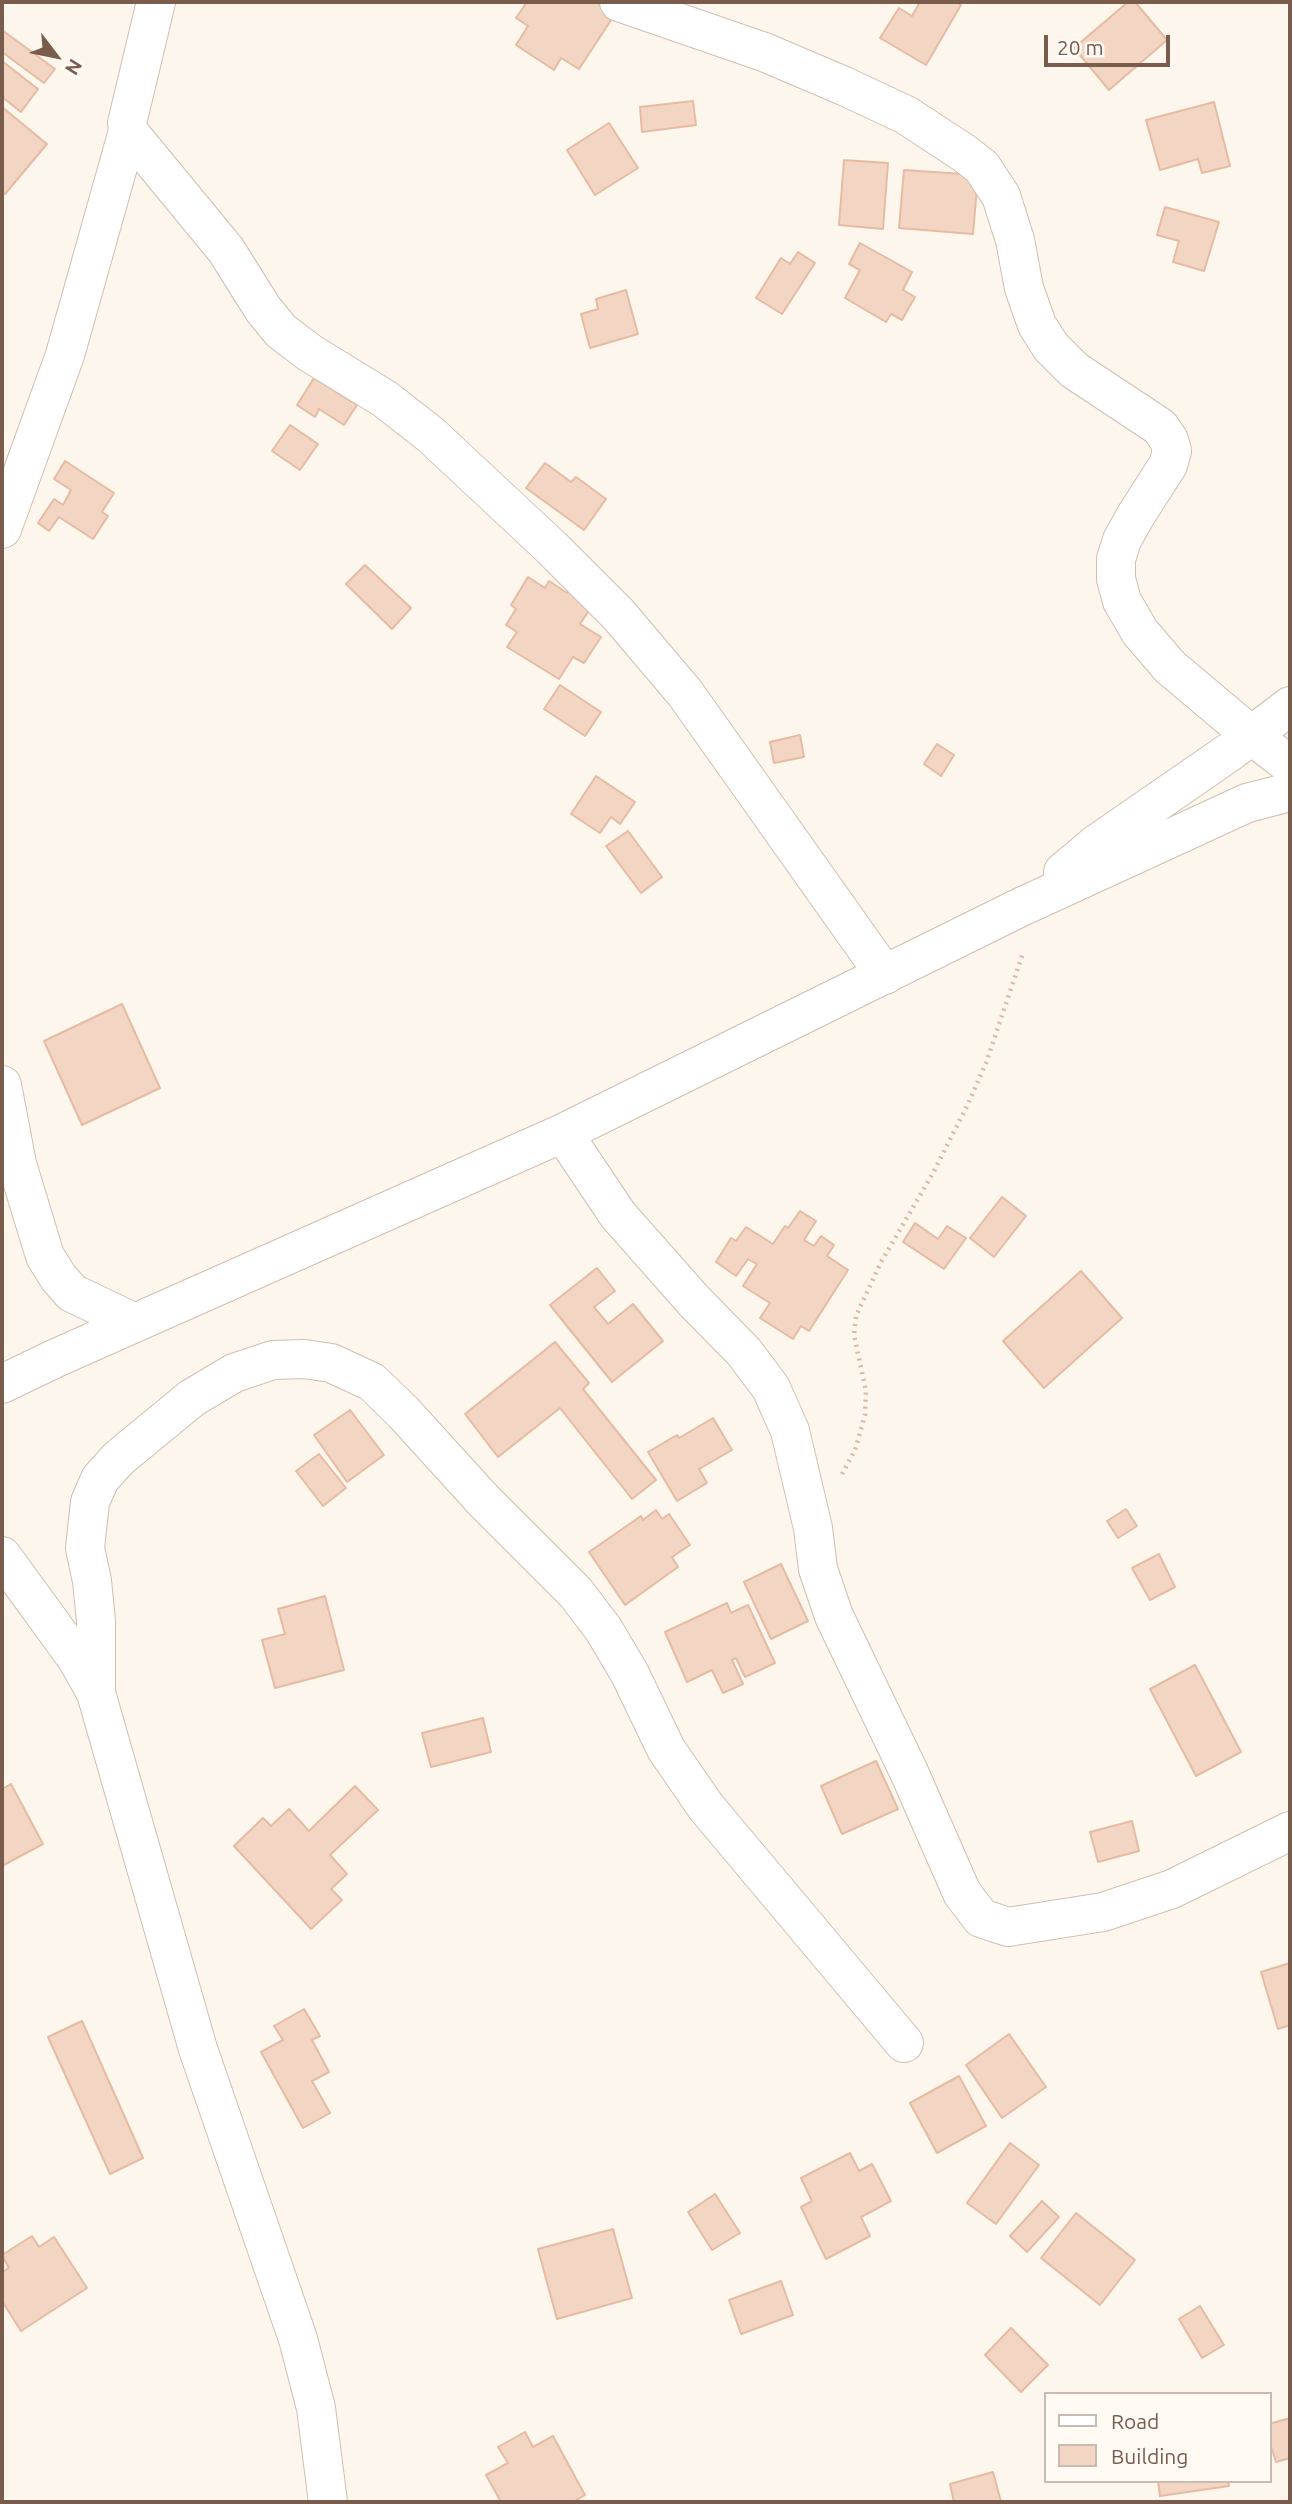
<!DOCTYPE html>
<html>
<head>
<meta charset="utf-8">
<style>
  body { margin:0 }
  #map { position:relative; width:1292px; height:2504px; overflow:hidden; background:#fdf6ec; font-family:Ubuntu,sans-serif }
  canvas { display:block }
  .frame { position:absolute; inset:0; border:4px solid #7a5c4d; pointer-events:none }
  .legend { position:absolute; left:1044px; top:2392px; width:228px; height:91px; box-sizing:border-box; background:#fffaf3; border:2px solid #cabbb1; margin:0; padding:9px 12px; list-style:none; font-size:21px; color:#7a5c4d }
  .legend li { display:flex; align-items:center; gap:14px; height:35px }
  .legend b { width:35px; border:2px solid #cabbb1 }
  .north { position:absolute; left:21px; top:21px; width:70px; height:70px; -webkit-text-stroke:5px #fffaf3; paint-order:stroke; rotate:122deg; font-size:19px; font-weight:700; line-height:28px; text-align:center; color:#7a5c4d }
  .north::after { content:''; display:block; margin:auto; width:24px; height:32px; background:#7a5c4d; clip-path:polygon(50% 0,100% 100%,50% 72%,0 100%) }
  .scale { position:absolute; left:1044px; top:35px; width:126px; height:32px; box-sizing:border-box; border:4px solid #7a5c4d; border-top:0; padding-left:9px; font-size:21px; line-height:24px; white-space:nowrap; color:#7a5c4d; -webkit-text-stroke:5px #fffaf3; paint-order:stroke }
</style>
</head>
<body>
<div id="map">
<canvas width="1292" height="2504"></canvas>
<div class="frame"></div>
<ul class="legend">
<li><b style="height:9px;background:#fff"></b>Road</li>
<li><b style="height:19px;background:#f3d5c3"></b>Building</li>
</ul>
<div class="north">N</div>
<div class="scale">20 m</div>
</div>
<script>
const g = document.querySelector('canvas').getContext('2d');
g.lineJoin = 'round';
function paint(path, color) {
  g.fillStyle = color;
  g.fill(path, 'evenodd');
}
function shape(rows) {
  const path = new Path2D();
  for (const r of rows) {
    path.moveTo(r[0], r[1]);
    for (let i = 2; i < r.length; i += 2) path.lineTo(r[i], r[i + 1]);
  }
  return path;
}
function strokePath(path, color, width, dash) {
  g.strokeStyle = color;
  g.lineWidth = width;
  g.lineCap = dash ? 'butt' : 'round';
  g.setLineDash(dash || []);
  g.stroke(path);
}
const building = shape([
  [527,2,596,2,615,14,579,69,561,58,554,70,516,45,528,26,516,18,527,2],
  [920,2,956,2,961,5,926,65,880,38,899,8,912,16,920,2],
  [1128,2,1135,2,1167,40,1109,90,1074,48,1128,2],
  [2,30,55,69,44,83,2,52,2,30],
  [2,61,38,89,21,112,2,97,2,61],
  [693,101,696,125,642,132,640,107,693,101],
  [1214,102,1230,166,1202,173,1198,159,1160,170,1146,120,1214,102],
  [2,107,47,144,5,194,2,191,2,107],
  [609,123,638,168,595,195,567,150,609,123],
  [844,160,888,163,883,229,839,225,844,160],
  [904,170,978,175,973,234,899,228,904,170],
  [1165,207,1219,222,1204,271,1173,262,1179,241,1157,235,1165,207],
  [860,243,912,272,903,290,915,297,902,320,891,314,886,322,845,298,860,270,849,264,860,243],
  [798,252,815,263,782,314,756,298,781,258,790,264,798,252],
  [626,290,638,334,590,348,581,314,598,309,596,299,626,290],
  [314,378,357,405,344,425,319,409,315,417,297,405,314,378],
  [290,425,318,444,300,470,272,451,290,425],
  [65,461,114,493,102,512,108,516,93,539,59,517,49,531,38,523,54,499,63,505,71,490,54,479,65,461],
  [545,463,571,482,576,477,606,499,584,530,526,488,545,463],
  [365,565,411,608,392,629,346,584,365,565],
  [528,577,545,588,549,581,567,593,572,585,596,600,580,624,601,637,584,663,573,657,559,679,507,647,517,632,506,625,516,609,511,605,528,577],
  [560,685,601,712,585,736,544,709,560,685],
  [800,735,804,757,774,763,770,742,800,735],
  [937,744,954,755,941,776,924,764,937,744],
  [596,776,635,802,620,824,611,817,600,833,571,814,596,776],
  [628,831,662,877,641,893,606,846,628,831],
  [122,1004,160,1088,82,1125,44,1041,122,1004],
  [1002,1197,1026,1216,994,1257,970,1238,1002,1197],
  [800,1211,816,1221,804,1240,814,1246,821,1236,834,1245,827,1256,848,1270,809,1331,801,1326,793,1339,760,1318,770,1303,743,1286,757,1264,748,1259,736,1276,716,1262,731,1238,736,1241,746,1227,773,1244,785,1226,788,1228,800,1211],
  [915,1223,938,1239,947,1226,966,1238,944,1269,903,1242,915,1223],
  [597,1268,615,1291,594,1307,608,1324,633,1304,663,1341,612,1382,550,1305,597,1268],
  [1081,1271,1122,1318,1044,1388,1003,1341,1081,1271],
  [555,1342,589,1383,583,1389,656,1480,632,1499,560,1408,498,1457,465,1414,555,1342],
  [350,1410,384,1455,347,1482,314,1435,350,1410],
  [713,1418,732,1450,699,1469,707,1483,677,1501,648,1452,677,1435,679,1438,713,1418],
  [319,1454,346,1488,323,1506,296,1471,319,1454],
  [1126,1509,1137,1526,1118,1538,1107,1521,1126,1509],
  [656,1510,662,1519,669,1514,690,1545,672,1557,678,1567,625,1605,589,1552,641,1516,643,1520,656,1510],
  [1159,1554,1175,1587,1150,1600,1132,1568,1159,1554],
  [781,1564,808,1621,771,1639,744,1582,781,1564],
  [325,1596,344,1670,275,1688,262,1640,285,1634,278,1609,325,1596],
  [727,1603,731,1613,748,1605,775,1663,745,1677,736,1658,732,1660,743,1684,723,1693,712,1670,687,1682,665,1632,727,1603],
  [1195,1665,1241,1752,1196,1776,1150,1689,1195,1665],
  [483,1718,491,1752,431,1767,422,1733,483,1718],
  [876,1761,898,1809,842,1834,821,1786,876,1761],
  [11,1784,43,1844,2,1866,2,1789,11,1784],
  [355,1786,378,1810,330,1855,347,1874,331,1889,342,1900,311,1929,234,1846,263,1818,271,1826,289,1809,309,1831,355,1786],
  [1132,1821,1139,1851,1098,1862,1090,1832,1132,1821],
  [1290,1963,1290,2025,1278,2029,1261,1972,1290,1963],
  [304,2009,320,2036,312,2040,329,2072,312,2081,330,2113,303,2128,261,2052,283,2040,274,2026,304,2009],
  [82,2021,143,2158,110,2174,48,2037,82,2021],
  [1009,2034,1046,2087,1002,2118,966,2065,1009,2034],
  [959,2076,986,2126,937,2153,910,2103,959,2076],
  [1010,2143,1039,2165,996,2224,967,2203,1010,2143],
  [850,2153,859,2171,872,2164,891,2201,861,2217,870,2236,826,2259,801,2207,812,2201,801,2178,850,2153],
  [715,2194,740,2233,712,2250,688,2212,715,2194],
  [1042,2201,1059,2217,1027,2252,1010,2236,1042,2201],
  [1076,2213,1135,2260,1100,2305,1041,2258,1076,2213],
  [613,2229,632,2298,557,2319,538,2249,613,2229],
  [32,2236,39,2247,54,2237,87,2288,21,2331,2,2301,2,2272,9,2268,2,2255,32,2236],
  [781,2281,793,2315,741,2334,729,2300,781,2281],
  [1200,2306,1224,2345,1202,2358,1179,2319,1200,2306],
  [1011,2328,1048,2365,1021,2392,985,2355,1011,2328],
  [1290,2418,1290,2458,1276,2462,1269,2440,1269,2424,1290,2418],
  [525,2432,533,2447,553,2436,585,2495,573,2502,501,2502,486,2475,508,2463,498,2447,525,2432],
  [993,2472,1001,2502,954,2502,950,2484,993,2472],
  [1158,2481,1228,2481,1229,2486,1160,2496,1158,2481]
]);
const path = shape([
  [842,1474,855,1450,865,1415,866,1391,854,1335,856,1316,880,1264,933,1173,967,1106,986,1063,1023,953]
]);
const minor = shape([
  [619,2,764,52,844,86,906,115,964,153,982,167,1001,196,1015,240,1024,288,1037,325,1051,347,1074,370,1160,427,1169,440,1172,451,1168,465,1136,515,1122,540,1116,559,1116,579,1122,601,1140,632,1170,667,1252,736,1290,765],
  [128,131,226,250,263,309,281,331,310,353,385,399,431,435,552,548,618,614,685,693,885,975],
  [2,529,65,355,128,131,127,123,156,2],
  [1063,872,1095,845,1231,751,1290,706],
  [2,1085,17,1164,45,1256,58,1277,72,1293,135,1323],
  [563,1133,618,1215,694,1301,744,1352,771,1388,790,1431,813,1528,818,1569,834,1616,909,1772,962,1893,981,1918,1008,1927,1103,1912,1172,1889,1290,1831],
  [2,1384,56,1358,563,1133,1021,907,1182,833,1247,803,1290,792],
  [2,1556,77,1659,96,1693,198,2049,298,2339,316,2408,328,2502],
  [96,1693,96,1621,92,1581,85,1548,90,1502,100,1479,119,1458,192,1398,234,1373,273,1360,304,1359,331,1363,372,1382,403,1412,484,1501,576,1593,604,1630,630,1674,666,1749,706,1807,904,2043]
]);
paint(building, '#f3d5c3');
strokePath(building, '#e6bba3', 2);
strokePath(minor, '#d1beb0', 40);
strokePath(path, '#d9b8a5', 4.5, [2, 5]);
strokePath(minor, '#fff', 38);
</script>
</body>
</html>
